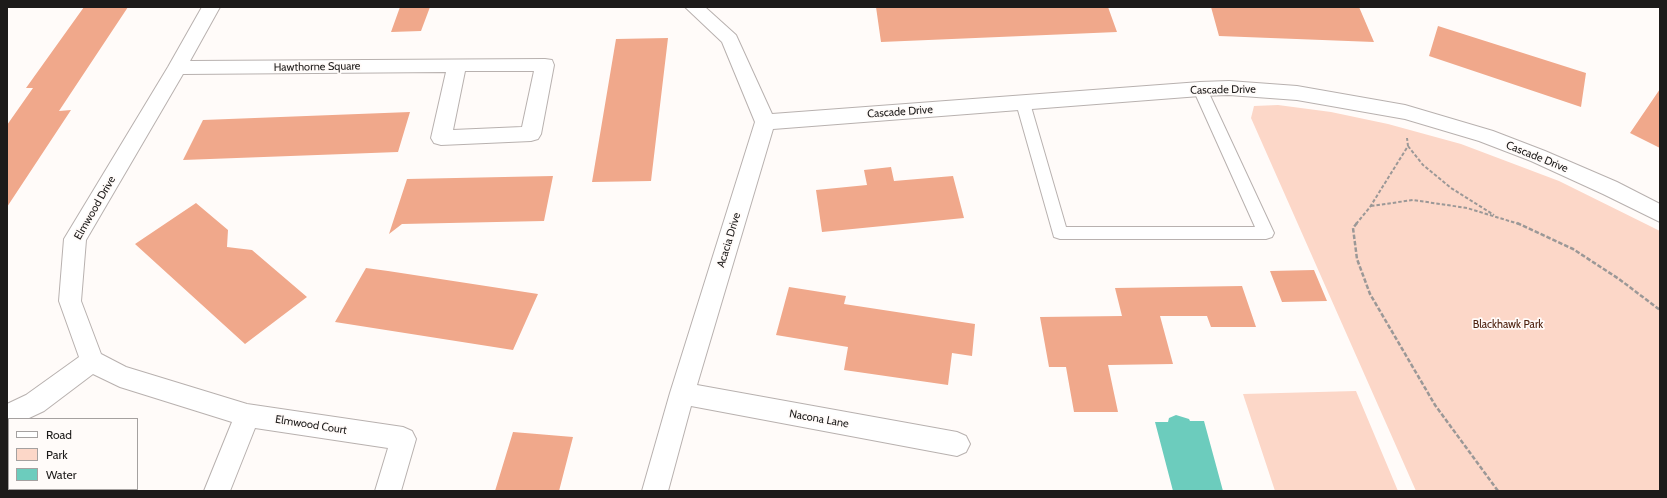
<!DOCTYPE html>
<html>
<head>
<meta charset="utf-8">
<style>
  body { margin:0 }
  #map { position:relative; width:1667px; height:498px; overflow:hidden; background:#fffbf9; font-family:Cabin,sans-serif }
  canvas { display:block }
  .frame { position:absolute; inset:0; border:8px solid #1d1b1a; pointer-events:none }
  .legend { position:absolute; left:8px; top:418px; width:130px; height:72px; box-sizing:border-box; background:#fffbf9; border:1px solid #a5a1a0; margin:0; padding:5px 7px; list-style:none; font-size:12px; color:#1d1b1a }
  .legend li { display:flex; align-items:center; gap:8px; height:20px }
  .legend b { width:20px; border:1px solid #a5a1a0 }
</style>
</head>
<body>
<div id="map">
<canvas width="1667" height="498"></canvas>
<div class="frame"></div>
<ul class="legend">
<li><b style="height:5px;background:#fff"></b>Road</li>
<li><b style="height:11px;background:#fcd7c8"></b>Park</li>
<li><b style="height:11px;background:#6cccbd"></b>Water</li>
</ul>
</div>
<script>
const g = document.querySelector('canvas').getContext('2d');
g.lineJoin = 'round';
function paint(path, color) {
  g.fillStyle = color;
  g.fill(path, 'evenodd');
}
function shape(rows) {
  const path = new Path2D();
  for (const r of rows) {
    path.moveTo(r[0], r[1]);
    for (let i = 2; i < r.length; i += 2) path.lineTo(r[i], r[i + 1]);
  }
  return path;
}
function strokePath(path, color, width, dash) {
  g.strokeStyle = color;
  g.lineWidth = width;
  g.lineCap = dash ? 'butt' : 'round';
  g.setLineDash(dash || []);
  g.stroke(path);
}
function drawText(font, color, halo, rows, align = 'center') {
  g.font = font + ' Cabin,sans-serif';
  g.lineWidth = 3.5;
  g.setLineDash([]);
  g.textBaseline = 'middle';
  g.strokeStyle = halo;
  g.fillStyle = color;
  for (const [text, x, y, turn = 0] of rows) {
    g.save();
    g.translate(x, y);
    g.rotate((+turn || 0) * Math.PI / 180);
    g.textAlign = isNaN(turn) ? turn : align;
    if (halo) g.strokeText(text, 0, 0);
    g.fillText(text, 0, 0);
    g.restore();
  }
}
const green = shape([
  [1278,105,1331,112,1388,124,1461,144,1559,181,1660,231,1660,491,1416,491,1251,118,1254,106],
  [1356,391,1398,491,1275,491,1243,394]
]);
const water = shape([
  [1176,415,1189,419,1190,421,1204,421,1223,491,1173,491,1155,422,1168,422,1169,418]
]);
const building = shape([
  [84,7,128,7,59,111,71,110,7,207,7,125,33,88,26,88],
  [400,7,430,7,421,31,391,32],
  [876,7,1108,7,1117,32,881,42],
  [1211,7,1359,7,1374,42,1219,36],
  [1438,26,1586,73,1581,107,1429,56],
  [668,38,651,181,592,182,616,39],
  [1660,89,1660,148,1630,133],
  [410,112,398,152,183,160,203,120],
  [891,167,894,181,953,176,964,218,822,232,816,190,867,185,864,170],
  [553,176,544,221,402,224,389,234,407,179],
  [196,203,228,230,227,247,252,250,307,297,245,344,135,244],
  [366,268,388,271,538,294,513,350,335,322],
  [1314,270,1327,301,1282,302,1270,271],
  [1242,286,1256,327,1211,327,1207,316,1160,316,1173,364,1108,365,1118,412,1074,412,1066,367,1049,367,1040,317,1122,316,1115,288],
  [789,287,846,296,844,304,975,324,972,356,952,353,948,385,844,370,848,347,776,335],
  [513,432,573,437,559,491,495,491]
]);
const pathFar1 = shape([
  [1408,146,1423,165,1451,188,1494,215],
  [1371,206,1413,200,1467,208,1519,224],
  [1356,224,1370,207,1408,146,1407,138]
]);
const path = shape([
  [1357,223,1353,228,1357,259,1370,294,1435,405,1498,491],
  [1517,223,1573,249,1619,279,1660,310]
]);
const lane = shape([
  [1200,84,1205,86,1207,89,1274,233,1272,237,1266,239,1060,239,1054,237,1016,103,1018,99,1023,98,1028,99,1030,103,1066,227,1255,227,1193,89,1195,86,1200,84]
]);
const street = shape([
  [202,7,220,7,190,61,545,59,552,60,554,65,541,134,538,139,531,141,441,145,434,143,431,138,446,72,183,74,86,240,81,301,101,354,126,367,247,404,403,427,412,431,416,439,401,491,375,491,388,448,255,428,230,491,204,491,232,422,120,387,93,374,44,411,27,419,9,419,9,427,7,427,7,404,26,395,79,357,59,301,64,239,168,67,202,7],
  [465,71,534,71,522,127,453,130,465,71],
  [685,7,705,7,736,35,772,114,1200,82,1229,81,1297,86,1405,105,1493,131,1545,151,1617,182,1660,204,1660,222,1603,194,1531,161,1479,141,1405,119,1297,100,1229,95,1200,96,773,129,697,385,957,432,966,436,970,444,966,452,957,456,691,406,668,491,642,491,670,393,755,122,722,42,685,7]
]);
const streetNames = [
  ["Hawthorne Square",317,67,-1],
  ["Cascade Drive",1223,90,-1],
  ["Cascade Drive",900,112,-4],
  ["Cascade Drive",1537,157,22],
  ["Elmwood Drive",95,208,-60],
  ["Acacia Drive",729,240,-73],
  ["Nacona Lane",819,419,10],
  ["Elmwood Court",311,425,9]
];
const parkNames = [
  ["Blackhawk Park",1508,325]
];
paint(green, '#fcd7c8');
paint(water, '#6cccbd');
paint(building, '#f0a88b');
strokePath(lane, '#b8b1af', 2);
strokePath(street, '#b8b1af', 2);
strokePath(pathFar1, '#9b9897', 2, [3.5, 2]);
strokePath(path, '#9b9897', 2.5, [4.5, 2]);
paint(lane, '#fff');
paint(street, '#fff');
drawText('11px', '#1d1b1a', '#fffbf9', streetNames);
drawText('11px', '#4f220f', '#fffbf9', parkNames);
</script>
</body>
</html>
